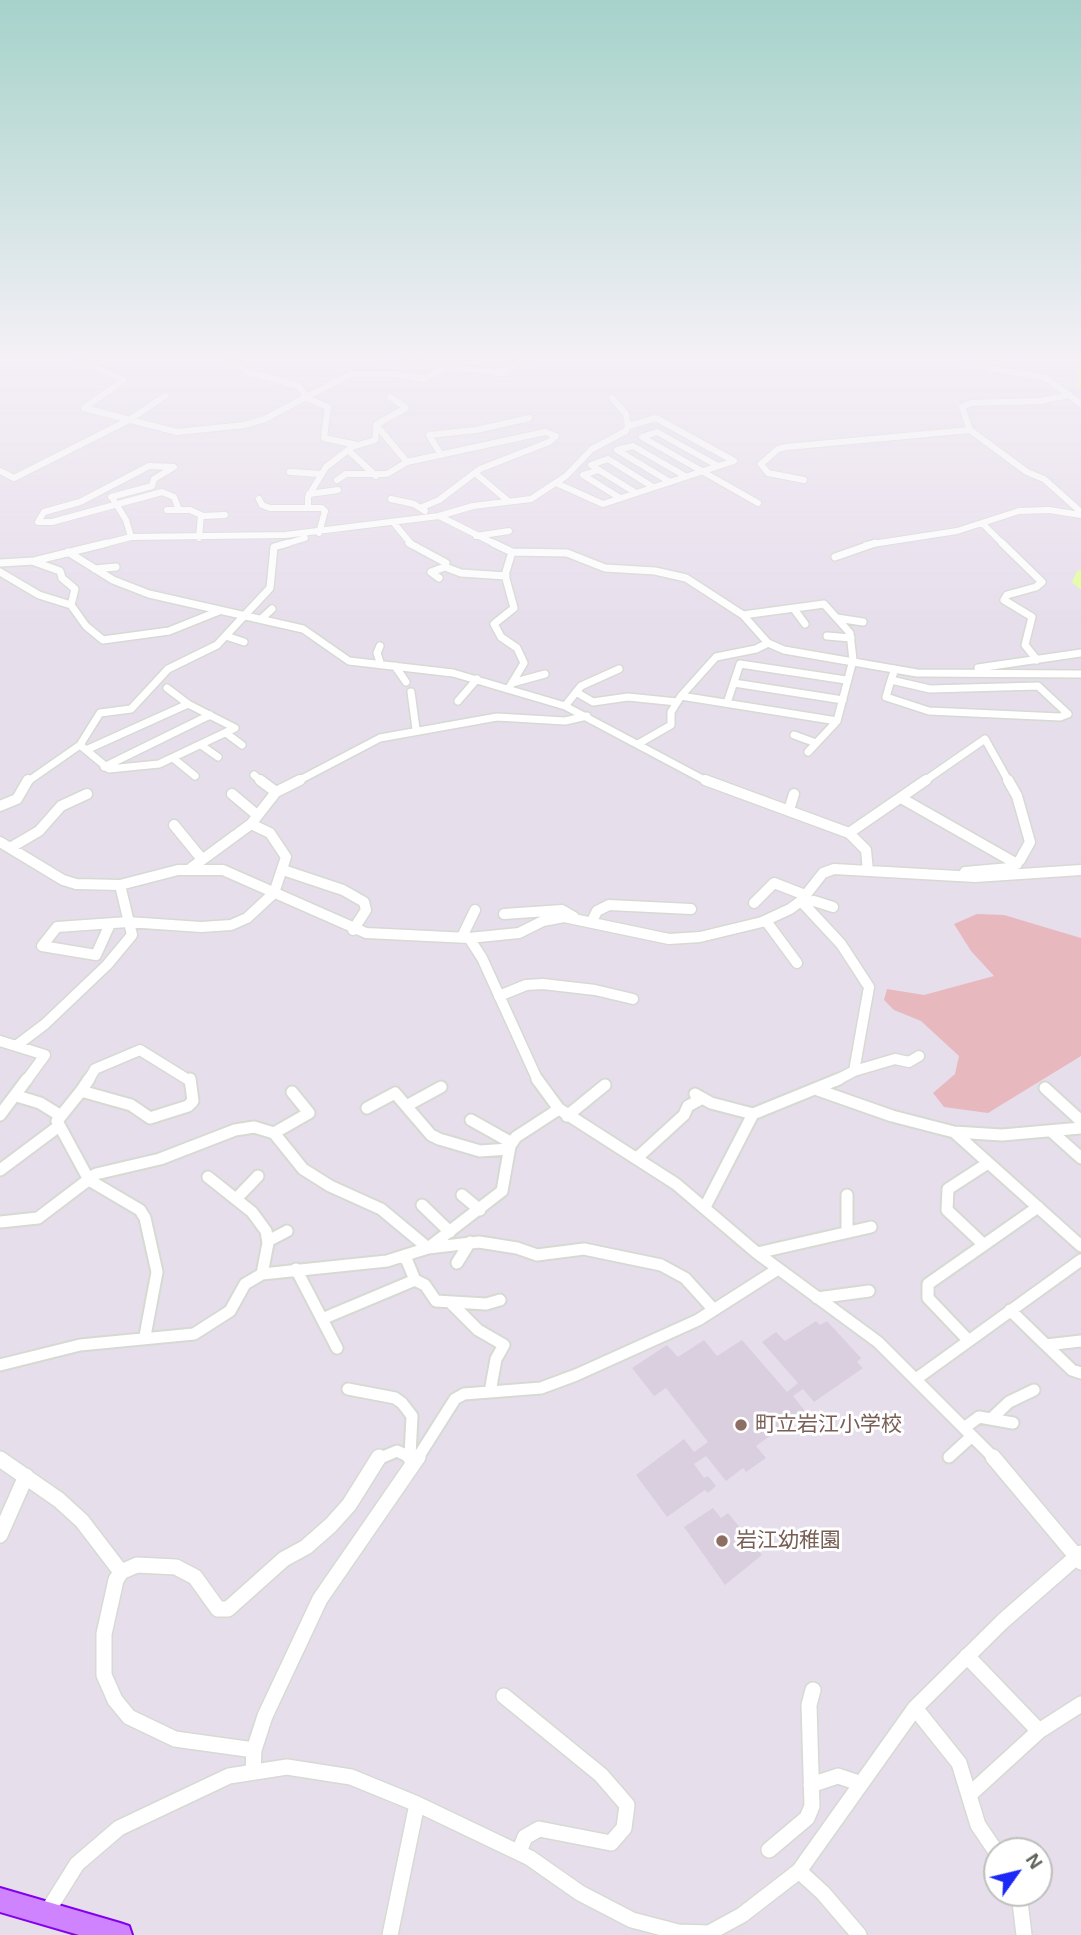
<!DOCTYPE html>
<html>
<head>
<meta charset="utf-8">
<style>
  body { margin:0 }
  #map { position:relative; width:1081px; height:1935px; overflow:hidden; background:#e7deec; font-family:Helvetica,sans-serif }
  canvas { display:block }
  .north { position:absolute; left:983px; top:1837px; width:70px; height:70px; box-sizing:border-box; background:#fff; border:2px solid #bec0bc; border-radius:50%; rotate:56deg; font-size:19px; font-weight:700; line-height:28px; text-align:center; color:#5d6158 }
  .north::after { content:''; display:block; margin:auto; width:24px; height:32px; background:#1b28f6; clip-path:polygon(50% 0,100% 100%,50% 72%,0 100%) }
</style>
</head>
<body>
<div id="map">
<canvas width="1081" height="1935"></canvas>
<div class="north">N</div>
</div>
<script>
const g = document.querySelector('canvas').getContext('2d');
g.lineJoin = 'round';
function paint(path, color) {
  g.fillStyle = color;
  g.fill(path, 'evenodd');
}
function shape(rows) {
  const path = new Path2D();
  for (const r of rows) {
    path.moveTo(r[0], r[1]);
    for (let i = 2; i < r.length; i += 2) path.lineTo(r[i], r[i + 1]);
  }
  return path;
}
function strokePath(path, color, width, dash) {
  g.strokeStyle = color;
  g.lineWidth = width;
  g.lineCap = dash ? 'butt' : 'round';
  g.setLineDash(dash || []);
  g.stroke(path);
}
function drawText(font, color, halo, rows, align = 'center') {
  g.font = font + ' Helvetica,"Noto Sans JP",sans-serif';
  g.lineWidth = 6;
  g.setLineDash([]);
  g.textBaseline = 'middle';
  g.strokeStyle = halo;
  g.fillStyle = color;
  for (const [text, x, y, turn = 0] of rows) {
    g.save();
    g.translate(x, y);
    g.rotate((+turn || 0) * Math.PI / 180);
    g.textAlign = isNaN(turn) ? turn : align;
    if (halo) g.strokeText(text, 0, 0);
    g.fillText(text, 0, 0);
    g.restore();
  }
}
const education = shape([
  [816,1321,820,1325,827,1321,861,1358,857,1362,863,1368,814,1402,803,1389,793,1396,805,1411,756,1446,766,1458,746,1472,743,1468,726,1481,706,1456,694,1464,704,1478,708,1476,716,1486,708,1493,705,1490,667,1517,636,1475,684,1439,694,1452,708,1442,666,1388,654,1396,632,1368,667,1345,678,1357,704,1340,717,1356,742,1340,787,1392,798,1383,762,1342,776,1332,785,1341],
  [713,1508,721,1518,728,1513,762,1555,725,1585,684,1527]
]);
const green = shape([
  [977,914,1004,915,1081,938,1081,1056,988,1113,944,1107,933,1093,955,1074,959,1056,921,1021,894,1010,884,1000,887,989,924,995,994,976,971,951,954,924]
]);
const river = shape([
  [1081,363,1081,390,1076,387,1076,366,1081,363],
  [1081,570,1081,590,1072,582,1077,571,1081,570]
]);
const minorFar4 = shape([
  [94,356,82,362,124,380,84,408,177,432,244,425,265,419,306,397,299,386,248,372,231,356],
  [379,356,382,359,504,373],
  [963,356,991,368,1046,378,1081,404],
  [499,373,531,356],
  [1070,395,1040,401,971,403,962,407,970,430,1027,472,1044,479,1081,512],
  [306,397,351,374,396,374,423,379,447,367],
  [306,398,328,407,324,438,357,445],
  [612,398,626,414,628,426],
  [376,425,407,462],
  [348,450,376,476],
  [441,455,429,435,476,430,529,418],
  [718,466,657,432,642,437,758,503],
  [599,470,583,475,620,498],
  [0,471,14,478,129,420,165,396],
  [290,472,321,474],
  [475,473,507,500],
  [337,480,346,474,387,474,407,462,545,432,556,436,549,442,480,469,439,500,420,508],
  [804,480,768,473,761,464,778,449,786,447,970,430],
  [670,482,617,450,633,446,685,476],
  [636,493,591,465,608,459,653,487],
  [309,494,338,490],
  [111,497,152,486,154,479,174,467,149,466,80,502,44,512,38,522,52,522,162,492,174,497,179,510],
  [113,499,126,520,131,537],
  [259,499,262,505,270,508,322,508,325,511,319,533],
  [391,499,414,504,425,511],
  [308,507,308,497,326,467,352,447,375,440,377,424,406,408,390,397],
  [167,510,190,510,201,515,199,538],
  [203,516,225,515],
  [439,516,497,545],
  [393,522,412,545],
  [982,523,1004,545],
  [476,536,509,531],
  [100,545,131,537,285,535,439,516,473,506,531,499,566,476,592,449,626,431,628,426,656,418,734,461,603,504,556,483],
  [282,545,305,538],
  [866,545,957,531,1019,511,1049,510,1081,515]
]);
const minorFar3 = shape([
  [409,543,446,563,445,567,461,573,506,576],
  [493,543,512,552,567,553,605,568,655,571,686,578,743,615,768,643,784,650,917,673,1081,674],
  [1002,543,1042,582,1036,587,1007,595,1004,600,1032,617,1025,645,1037,660],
  [68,552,113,580,149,594,303,629,349,661,453,673,565,706,708,782],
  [835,557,875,543],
  [32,561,60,571,62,578,75,589,71,605,86,626,103,640,169,631,219,611],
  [0,563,34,561,107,543],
  [95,569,116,567],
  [0,572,39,595,71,605],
  [439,578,431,572,445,567],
  [794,609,805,624],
  [837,618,863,622],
  [261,619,272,609],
  [226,636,244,642],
  [827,636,851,638],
  [380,646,377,653,381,665],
  [395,666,406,682],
  [978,668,1081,653],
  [891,680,930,689,1038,686,1068,714,1060,717,929,711,886,697,891,680],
  [891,680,895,669],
  [512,683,545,674],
  [734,683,843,700],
  [167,688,188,704],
  [509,688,524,663,517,648,501,637,494,624,514,608,505,575,512,552],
  [411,692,416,729],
  [576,692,593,702,628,697,677,702],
  [681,696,837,721,853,660,850,633,824,604,743,615],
  [458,701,477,679],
  [727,703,740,664,846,680],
  [188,704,235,728,159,764,109,769,86,750,188,704],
  [565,706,581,686,619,669],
  [226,733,242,745],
  [794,735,816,743],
  [638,744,671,725,671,712,681,696,716,657,756,649,768,643],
  [201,745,218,757],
  [86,750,80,745,100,713,131,709,168,669,217,645,270,588,274,547,288,543],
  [808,752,837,721],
  [173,758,195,776],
  [104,767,210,715],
  [254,775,262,782],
  [27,782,80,745],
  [296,782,380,738,497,717,565,721,587,716],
  [923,782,985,739,1009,782]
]);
const minorFar2 = shape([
  [260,780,276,792],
  [705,780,849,833,866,850,868,871],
  [232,794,257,815],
  [901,798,1017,864],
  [0,806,17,799,28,780],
  [789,810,794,794],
  [174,825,201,858],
  [849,833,926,780],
  [0,842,63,880,76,884,120,885,178,870,223,870,366,933,469,938,482,958,538,1081],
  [10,848,39,831,61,806,87,794],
  [191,868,251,824,276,792,300,780],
  [283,870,343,890,364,902,366,910,353,930],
  [965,872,1010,868,1020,860,1030,842,1017,796,1008,780],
  [801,901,841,944,869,987,854,1071,835,1081],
  [754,903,774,883,805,895],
  [804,903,814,901,833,907],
  [504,914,562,910,574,917],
  [592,921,597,911,609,905,691,909],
  [766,921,797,963],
  [110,924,96,955,42,946,57,927,128,922,201,927,231,925,247,918,274,893,286,857,270,833,251,824],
  [462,937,475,910],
  [469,938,519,933,543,921,564,917,669,939,700,937,762,922,790,909,801,901,823,873,834,869,975,877,1081,870],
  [499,996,526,985,543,984,595,990,633,999],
  [0,1041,45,1055,26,1081],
  [16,1046,45,1024,107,965,132,935,120,885],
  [854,1071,895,1059,909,1062,919,1056],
  [88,1081,95,1069,140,1050,190,1081]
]);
const minorFar1 = shape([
  [89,1079,81,1091,131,1105,150,1118,188,1106,193,1101,190,1079],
  [537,1079,559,1109,676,1184,757,1253,878,1342,995,1459],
  [1045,1088,1081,1121],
  [818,1090,892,1116,954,1132,1002,1135,1081,1128],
  [81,1091,57,1121,89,1180,140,1210,145,1218,157,1272,145,1336],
  [695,1094,711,1103,753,1114],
  [17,1096,40,1103,61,1116],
  [408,1105,441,1087],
  [367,1108,395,1093,431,1135,439,1139,480,1151,509,1149],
  [0,1115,27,1079],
  [567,1116,605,1085],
  [471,1120,512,1143],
  [954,1132,1081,1246],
  [1052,1132,1081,1158],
  [274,1133,309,1113,292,1092],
  [638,1157,684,1115,688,1106,701,1099],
  [0,1170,59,1126],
  [208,1177,252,1212,266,1231,268,1243,262,1274],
  [462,1195,480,1210],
  [847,1195,847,1232],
  [236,1199,258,1176],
  [422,1205,450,1232],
  [705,1207,753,1114,839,1079],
  [0,1222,38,1218,96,1174,160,1159,235,1130,254,1127,274,1133,303,1169,330,1186,381,1209,428,1248,479,1242,517,1248,537,1255,584,1249,661,1265,685,1278,714,1310],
  [268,1241,287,1231],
  [983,1244,947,1210,948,1189,988,1163],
  [757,1253,871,1227],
  [405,1256,415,1280,425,1285,436,1301,486,1304,500,1300],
  [457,1263,470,1242],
  [296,1269,337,1348],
  [817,1298,869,1291],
  [451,1303,478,1330,504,1345,496,1359,490,1392],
  [1010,1310,1046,1345,1081,1341],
  [322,1319,415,1280],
  [968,1340,928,1298,928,1284,1038,1207],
  [1046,1345,1072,1370,1081,1373],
  [0,1365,80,1345,194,1334,230,1311,245,1284,262,1274,387,1261,428,1248,502,1191,510,1146,516,1137,559,1109],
  [916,1379,1081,1260],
  [348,1389,395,1398,402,1403,412,1416,410,1456],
  [991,1419,1009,1402,1034,1390],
  [964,1428,979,1417,1013,1423],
  [949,1457,972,1436],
  [378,1459,397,1451,414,1459],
  [417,1459,455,1399,464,1394,541,1388,576,1375,698,1320,778,1269]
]);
const minor = shape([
  [410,1457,415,1459],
  [993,1457,1081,1562],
  [0,1459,59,1500,82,1521,121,1572],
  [0,1535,26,1476],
  [967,1656,1039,1731],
  [504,1696,601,1775,627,1805,624,1828,611,1843,539,1829,525,1837,519,1852],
  [915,1708,959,1763,978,1825,997,1853],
  [254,1750,175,1739,129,1717,115,1700,104,1675,104,1634,116,1580,121,1572,137,1565,176,1567,195,1577,218,1609,228,1609,284,1559,306,1547,331,1525,349,1505,379,1457],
  [253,1771,254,1750,265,1716,320,1599,418,1457],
  [811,1785,838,1776,859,1783],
  [970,1794,1039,1731,1081,1704],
  [769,1850,807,1818,812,1806,809,1705,813,1690],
  [799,1871,823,1893,859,1935],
  [1019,1893,1024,1935],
  [47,1912,77,1864,119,1828,229,1776,287,1767,351,1777,417,1804,530,1858,580,1893,632,1920,678,1932,709,1933,742,1915,799,1871,915,1708,1003,1621,1081,1553],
  [390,1935,417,1804]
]);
const highway = shape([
  [0,1888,120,1923,129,1926,132,1935,79,1935,0,1912,0,1888]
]);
const markers = [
  [741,1425,7,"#8d6e63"],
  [722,1541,7,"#8d6e63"]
];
const nearEducationnames = [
  ["町立岩江小学校",755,1425],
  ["岩江幼稚園",736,1541]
];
paint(education, '#d9cfdf');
paint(green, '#e7b8be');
paint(river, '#e1ff9c');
strokePath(minorFar4, '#d6dad2', 8);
strokePath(minorFar3, '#d6dad2', 10);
strokePath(minorFar2, '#d6dad2', 13);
strokePath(minorFar1, '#d6dad2', 15);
strokePath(minor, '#d6dad2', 18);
strokePath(highway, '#8200eb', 4);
strokePath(minorFar4, '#fff', 6);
strokePath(minorFar3, '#fff', 7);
strokePath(minorFar2, '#fff', 10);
strokePath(minorFar1, '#fff', 11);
strokePath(minor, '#fff', 15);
paint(highway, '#cf83ff');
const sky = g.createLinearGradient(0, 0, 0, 627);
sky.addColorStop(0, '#a5d2ca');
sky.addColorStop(0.57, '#f4f0f6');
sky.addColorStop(1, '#f4f0f600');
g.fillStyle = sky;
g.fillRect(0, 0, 1081, 627);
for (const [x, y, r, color] of markers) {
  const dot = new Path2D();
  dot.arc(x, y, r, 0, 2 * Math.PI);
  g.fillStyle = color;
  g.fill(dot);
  strokePath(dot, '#fff', 2.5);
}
drawText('21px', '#785e54', '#fff', nearEducationnames, 'left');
</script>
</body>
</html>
